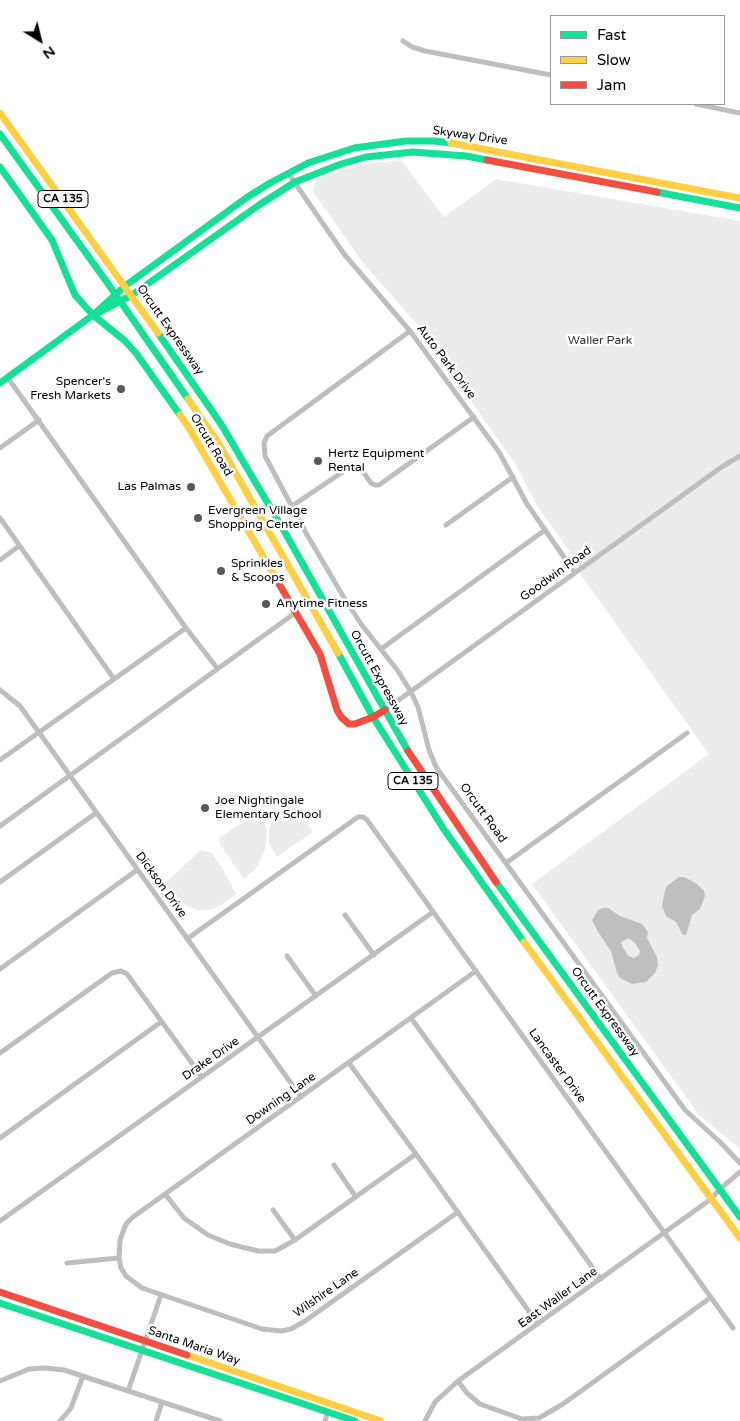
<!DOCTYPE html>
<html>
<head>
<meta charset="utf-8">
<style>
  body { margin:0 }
  #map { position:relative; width:740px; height:1421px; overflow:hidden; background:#fff; font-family:"Varela Round",sans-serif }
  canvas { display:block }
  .legend { position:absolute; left:550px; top:15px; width:175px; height:90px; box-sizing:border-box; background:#fff; border:1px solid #999; margin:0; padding:6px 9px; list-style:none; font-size:15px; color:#000 }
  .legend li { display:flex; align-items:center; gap:10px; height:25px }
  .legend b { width:25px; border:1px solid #999 }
  .north { position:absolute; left:15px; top:15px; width:50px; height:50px; -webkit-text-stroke:4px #fff; paint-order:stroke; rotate:144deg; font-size:14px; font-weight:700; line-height:20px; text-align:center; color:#000 }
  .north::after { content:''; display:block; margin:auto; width:18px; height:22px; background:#000; clip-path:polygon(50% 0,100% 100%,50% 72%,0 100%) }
</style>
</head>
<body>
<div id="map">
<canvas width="740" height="1421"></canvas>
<ul class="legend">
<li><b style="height:6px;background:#16e098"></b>Fast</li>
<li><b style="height:6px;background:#ffcf43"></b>Slow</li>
<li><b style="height:6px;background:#f24e42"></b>Jam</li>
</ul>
<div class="north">N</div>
</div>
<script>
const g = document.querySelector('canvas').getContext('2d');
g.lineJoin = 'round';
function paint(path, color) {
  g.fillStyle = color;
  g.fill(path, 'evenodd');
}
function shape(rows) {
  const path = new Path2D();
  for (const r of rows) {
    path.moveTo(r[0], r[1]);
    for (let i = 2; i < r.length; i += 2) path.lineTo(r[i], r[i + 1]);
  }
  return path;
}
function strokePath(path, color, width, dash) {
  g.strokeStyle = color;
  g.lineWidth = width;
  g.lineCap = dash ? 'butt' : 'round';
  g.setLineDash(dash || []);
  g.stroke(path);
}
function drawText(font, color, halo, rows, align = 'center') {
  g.font = font + ' "Varela Round",sans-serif';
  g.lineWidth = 5;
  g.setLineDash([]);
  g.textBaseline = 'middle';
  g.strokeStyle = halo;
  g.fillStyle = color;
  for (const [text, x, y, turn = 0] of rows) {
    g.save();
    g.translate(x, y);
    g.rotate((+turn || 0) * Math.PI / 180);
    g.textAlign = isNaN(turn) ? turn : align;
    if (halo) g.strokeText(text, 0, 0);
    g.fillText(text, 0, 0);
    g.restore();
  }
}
const green = shape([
  [401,160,444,217,496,179,740,221,740,1149,699,1115,532,884,709,754,581,575,577,562,536,504,516,465,415,322,363,263,313,192,316,179,359,165],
  [293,800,313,832,277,857,269,843,269,828,273,818,279,811],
  [259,812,264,821,267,831,265,849,258,866,244,879,219,843,220,837],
  [201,850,212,853,221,866,236,894,220,906,209,910,198,910,187,906,176,899,163,885]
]);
const water = shape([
  [679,877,684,877,697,884,704,891,705,896,700,909,692,915,686,935,683,935,676,922,666,916,662,906,665,890,667,886],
  [603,908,608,908,620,916,642,924,648,932,647,938,657,957,658,965,655,973,646,982,632,984,620,978,617,973,611,951,598,932,592,920,598,910],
  [629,938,636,944,640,951,639,955,634,958,628,956,622,946,621,942]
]);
const street = shape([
  [403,41,412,47,425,51,551,75],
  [696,104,740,113],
  [288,173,344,254,410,331,499,452,527,504,575,573],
  [410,331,267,436,264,443,265,456,306,533,343,596,361,624,398,671,411,692,418,707,429,750,436,767,685,1110,721,1143,740,1163],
  [8,378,186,628,217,668],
  [0,448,39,420],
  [292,506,353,465,359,466,371,483,375,485,379,485,474,417],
  [0,518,114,679],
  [446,525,513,477],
  [0,560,19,546],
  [381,649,545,530],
  [0,690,20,706,301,1097],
  [385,710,723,466,740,456],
  [0,760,186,628],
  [0,826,295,613],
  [506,863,687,733],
  [0,882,96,813],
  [345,915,374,955],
  [187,939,358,817,363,817,367,820,733,1328],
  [287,956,316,996],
  [0,969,137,870],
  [411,1018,601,1279],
  [0,1053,112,973,121,971,127,974,202,1077],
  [349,1063,416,1154,538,1324],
  [0,1138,161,1022],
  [334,1165,356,1197],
  [165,1194,184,1218,208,1235,230,1244,258,1251,275,1251,295,1240,416,1154],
  [273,1210,295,1240],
  [458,1212,305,1321,291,1329,281,1331,262,1329,142,1288,126,1276,121,1268,119,1258,120,1240,126,1224,133,1217,476,971],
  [0,1221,433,912],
  [67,1263,119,1258],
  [0,1381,29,1369,45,1368,64,1370,220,1421],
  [458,1381,467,1393,480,1404,522,1419,539,1418,563,1404,710,1298],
  [128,1391,161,1295],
  [60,1421,71,1408,83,1376],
  [156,1421,162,1402],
  [325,1421,328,1412],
  [425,1421,435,1402,458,1381,711,1199,720,1189,740,1172]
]);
const fast = shape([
  [0,134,109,285,188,399],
  [0,167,52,240,75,295,93,315,124,340,136,353,180,415],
  [657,192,740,208],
  [98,313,132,295,259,205,295,182,341,164,366,157,413,152,466,156,487,160],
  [158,333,221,424,283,529,408,751],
  [0,383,93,315,125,286,246,198,270,183,308,163,354,148,406,141,435,141,451,143],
  [338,653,373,717,443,828,524,942],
  [496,882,740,1217],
  [0,1303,355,1421]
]);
const slow = shape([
  [0,113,158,333],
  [451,143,740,198],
  [188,399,219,444,338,653],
  [180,415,189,428,278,582],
  [524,942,740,1238],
  [187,1355,381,1421]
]);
const jam = shape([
  [487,160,657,192],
  [278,582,320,654,337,710,341,717,349,724,355,724,373,717,385,710],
  [408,751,496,882],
  [0,1292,187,1355]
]);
const markers = [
  [121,389,5,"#595959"],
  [318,461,5,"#595959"],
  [191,487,5,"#595959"],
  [198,518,5,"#595959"],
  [221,571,5,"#595959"],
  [266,604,5,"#595959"],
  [205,808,5,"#595959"]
];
const shields = [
  [63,199,50],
  [413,781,50]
];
const shieldNames = [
  ["CA 135",63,199],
  ["CA 135",413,781]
];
const streetNames = [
  ["Skyway Drive",470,136,8],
  ["Orcutt Expressway",170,330,55],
  ["Auto Park Drive",446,362,53],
  ["Orcutt Road",211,445,59],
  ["Goodwin Road",556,574,-36],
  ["Orcutt Expressway",379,678,61],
  ["Orcutt Road",483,813,54],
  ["Dickson Drive",161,885,54],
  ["Orcutt Expressway",605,1012,54],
  ["Drake Drive",211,1059,-35],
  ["Lancaster Drive",557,1066,54],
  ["Downing Lane",281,1099,-35],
  ["Wilshire Lane",326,1293,-35],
  ["East Waller Lane",558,1298,-36],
  ["Santa Maria Way",194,1346,19]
];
const parkNames = [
  ["Waller Park",600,341]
];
const poiNames = [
  ["Spencer's",111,382,"right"],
  ["Fresh Markets",111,396,"right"],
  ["Hertz Equipment",328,454],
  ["Rental",328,468],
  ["Las Palmas",181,487,"right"],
  ["Evergreen Village",208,511],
  ["Shopping Center",208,525],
  ["Sprinkles",231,564],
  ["& Scoops",231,578],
  ["Anytime Fitness",276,604],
  ["Joe Nightingale",215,801],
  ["Elementary School",215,815]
];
paint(green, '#ececec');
paint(water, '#bfbfbf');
strokePath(street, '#bebebe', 5);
strokePath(fast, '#16e098', 7);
strokePath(slow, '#ffcf43', 7);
strokePath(jam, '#f24e42', 7);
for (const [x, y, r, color] of markers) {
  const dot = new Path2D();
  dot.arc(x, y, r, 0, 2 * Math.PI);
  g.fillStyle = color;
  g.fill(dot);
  strokePath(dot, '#fff', 2);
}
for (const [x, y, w] of shields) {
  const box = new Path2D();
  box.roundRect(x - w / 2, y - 8.5, w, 17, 4);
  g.fillStyle = '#fff';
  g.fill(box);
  strokePath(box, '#000', 1);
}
drawText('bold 11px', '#000', null, shieldNames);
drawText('12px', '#000', '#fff', streetNames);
drawText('12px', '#333', '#fff', parkNames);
drawText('12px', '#000', '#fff', poiNames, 'left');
</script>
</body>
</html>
